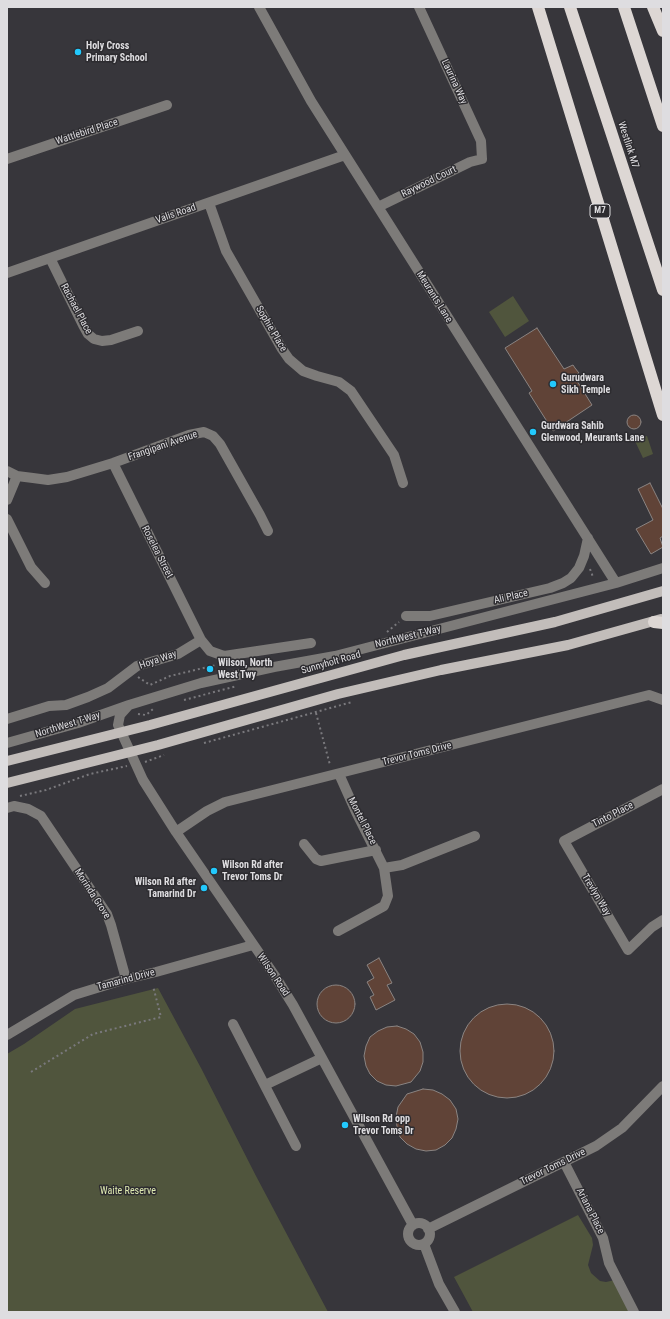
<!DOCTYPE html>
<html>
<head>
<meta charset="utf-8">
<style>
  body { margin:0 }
  #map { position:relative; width:670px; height:1319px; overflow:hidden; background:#37363b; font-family:"Roboto Condensed",sans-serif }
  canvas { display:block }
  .frame { position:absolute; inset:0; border:8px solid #dedde0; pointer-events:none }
</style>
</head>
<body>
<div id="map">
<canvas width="670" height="1319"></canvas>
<div class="frame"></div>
</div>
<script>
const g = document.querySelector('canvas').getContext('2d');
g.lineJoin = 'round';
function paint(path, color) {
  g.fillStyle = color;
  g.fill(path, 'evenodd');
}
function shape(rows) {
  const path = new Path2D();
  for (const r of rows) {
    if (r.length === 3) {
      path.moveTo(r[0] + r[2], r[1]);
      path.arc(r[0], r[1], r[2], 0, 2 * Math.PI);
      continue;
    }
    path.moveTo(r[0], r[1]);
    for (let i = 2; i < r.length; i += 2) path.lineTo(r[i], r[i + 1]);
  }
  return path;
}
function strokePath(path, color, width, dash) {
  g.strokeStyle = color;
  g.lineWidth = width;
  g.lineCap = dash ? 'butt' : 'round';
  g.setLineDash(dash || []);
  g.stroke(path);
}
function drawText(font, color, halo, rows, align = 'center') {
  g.font = font + ' "Roboto Condensed",sans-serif';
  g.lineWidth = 3;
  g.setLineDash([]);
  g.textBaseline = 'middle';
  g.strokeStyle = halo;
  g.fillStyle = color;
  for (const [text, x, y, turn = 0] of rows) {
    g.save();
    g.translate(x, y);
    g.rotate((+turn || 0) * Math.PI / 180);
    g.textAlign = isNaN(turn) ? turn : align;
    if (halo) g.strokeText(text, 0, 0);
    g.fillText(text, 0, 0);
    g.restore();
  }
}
const green = shape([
  [513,296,529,321,505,337,489,312],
  [647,436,653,454,643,458,634,439],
  [158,988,201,1068,256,1176,328,1312,7,1312,7,1054,24,1044,75,1009],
  [578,1215,592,1238,593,1245,588,1265,591,1273,600,1281,606,1282,615,1280,631,1312,473,1312,454,1277]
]);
const building = shape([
  [537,328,564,369,573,365,575,368,579,373,574,376,592,405,553,431,529,393,532,391,505,348,537,328],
  [634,422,7],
  [650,483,663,509,663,536,660,538,663,547,651,554,636,529,653,520,638,489,650,483],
  [379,958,392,983,387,985,395,1000,376,1010,370,997,374,995,367,982,374,978,367,965,379,958],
  [336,1004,19],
  [507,1051,47],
  [397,1026,406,1029,414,1034,420,1042,423,1052,423,1062,420,1071,411,1082,396,1086,386,1085,377,1081,370,1074,366,1066,364,1056,366,1046,370,1037,378,1031,387,1027,397,1026],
  [423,1089,433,1090,442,1094,450,1100,456,1109,458,1119,456,1129,452,1138,445,1145,436,1150,426,1151,416,1149,407,1144,400,1137,397,1127,396,1117,398,1107,407,1094,423,1089]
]);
const path = shape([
  [590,569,593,577],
  [387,632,399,622],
  [138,677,150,685,170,676,216,665],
  [184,700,237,686],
  [316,713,330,765],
  [138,714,146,715,153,709],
  [204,743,352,702],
  [145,762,164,755],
  [20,796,46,790,90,774,127,766],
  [31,1072,93,1034,161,1017,153,986]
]);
const minor = shape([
  [259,7,311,101,616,583],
  [7,159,167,105],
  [209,203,226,251,282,349,289,359,303,371,317,376,339,382,351,391,394,455,403,483],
  [378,207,470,162,482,159,481,141,419,7],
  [50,258,83,325,88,334,94,339,102,341,111,340,138,331],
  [7,273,345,155],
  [113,463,201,640,210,651,224,656,311,643],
  [7,471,17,476,33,478,48,480,67,477,113,463,189,435,204,432,213,436,220,444,260,515,268,531],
  [7,500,17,476],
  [7,519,31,567,45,583],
  [406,616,430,616,550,588,563,583,571,578,579,568,584,556,588,538],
  [129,705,120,715,118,725,143,780,176,832,275,976,293,1005,413,1225],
  [7,719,49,706,66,705,88,697,108,688,137,666,178,654,201,640],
  [7,743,78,723,129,705,201,683,274,667,335,656,616,583,663,568],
  [663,789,564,841,628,950,652,927,663,920],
  [7,808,14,806,28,809,41,816,107,914,111,925,126,979],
  [176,832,207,811,225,802,649,695,663,700],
  [304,844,316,859,321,861,376,850],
  [384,868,402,865,475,836],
  [338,931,384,906,388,896,384,868,356,812,339,774],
  [233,1024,296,1146],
  [7,1035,74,995,126,979,156,972,253,945],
  [265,1085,322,1058],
  [564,1162,603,1238,609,1263,634,1312],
  [419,1234,11],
  [428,1229,596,1146,622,1128,663,1086],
  [424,1244,439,1284,455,1312]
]);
const major = shape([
  [7,761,150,725,404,655,555,622,663,591],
  [7,783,158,745,338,694,441,670,568,645,661,619]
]);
const highway = shape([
  [538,7,663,415],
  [570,7,663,290],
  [624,7,663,126],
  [653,7,663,31],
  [654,622,663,623]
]);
const markers = [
  [78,52,4,"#22c9fd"],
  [553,384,4,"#22c9fd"],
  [533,432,4,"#22c9fd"],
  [210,669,4,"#22c9fd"],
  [214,871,4,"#22c9fd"],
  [204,888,4,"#22c9fd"],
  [345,1125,4,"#22c9fd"]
];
const shields = [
  [600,211,20]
];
const shieldNames = [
  ["M7",600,211]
];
const poiNames = [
  ["Holy Cross",86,46],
  ["Primary School",86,58],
  ["Gurudwara",561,378],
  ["Sikh Temple",561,390],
  ["Gurdwara Sahib",541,426],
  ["Glenwood, Meurants Lane",541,438],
  ["Wilson, North",218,663],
  ["West Twy",218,675],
  ["Wilson Rd after",222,865],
  ["Trevor Toms Dr",222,877],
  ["Wilson Rd after",196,882,"right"],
  ["Tamarind Dr",196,894,"right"],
  ["Wilson Rd opp",353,1119],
  ["Trevor Toms Dr",353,1131]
];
const streetNames = [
  ["Laurina Way",454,82,65],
  ["Wattlebird Place",87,132,-18],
  ["Westlink M7",628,145,72],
  ["Raywood Court",429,182,-26],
  ["Valis Road",176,214,-19],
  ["Meurants Lane",434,297,58],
  ["Rachael Place",76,309,62],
  ["Sophie Place",271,329,59],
  ["Frangipani Avenue",163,446,-19],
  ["Roselea Street",157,552,63],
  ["Ali Place",511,597,-13],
  ["NorthWest T-Way",408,637,-14],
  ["Hoya Way",158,660,-19],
  ["Sunnyholt Road",331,663,-16],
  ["NorthWest T-Way",68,725,-17],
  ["Trevor Toms Drive",417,754,-14],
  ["Tinto Place",613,815,-27],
  ["Montel Place",362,821,63],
  ["Morinda Grove",92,894,57],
  ["Trevlyn Way",596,895,59],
  ["Wilson Road",273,975,56],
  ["Tamarind Drive",126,980,-15],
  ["Trevor Toms Drive",553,1167,-26],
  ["Ariana Place",590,1211,63]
];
const parkNames = [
  ["Waite Reserve",128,1191]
];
paint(green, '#50553d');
paint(building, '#604337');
strokePath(building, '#8a8482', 1);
strokePath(path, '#7a797d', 2, [2, 3]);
strokePath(minor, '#7d7b79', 10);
strokePath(major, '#c2bdba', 10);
strokePath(highway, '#ddd7d4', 12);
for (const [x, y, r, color] of markers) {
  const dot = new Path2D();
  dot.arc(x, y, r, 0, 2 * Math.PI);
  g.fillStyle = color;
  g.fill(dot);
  strokePath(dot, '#2d2c30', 1.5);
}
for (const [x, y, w] of shields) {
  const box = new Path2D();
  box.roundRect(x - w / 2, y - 7, w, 14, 3);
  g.fillStyle = '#2d2c30';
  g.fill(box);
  strokePath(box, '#dedde0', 1);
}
drawText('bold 9px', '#dedde0', null, shieldNames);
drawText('bold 10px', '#dedde0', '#2d2c30', poiNames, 'left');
drawText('10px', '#dedde0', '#2d2c30', streetNames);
drawText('10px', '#dfeab2', '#2d2c30', parkNames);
</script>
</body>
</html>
